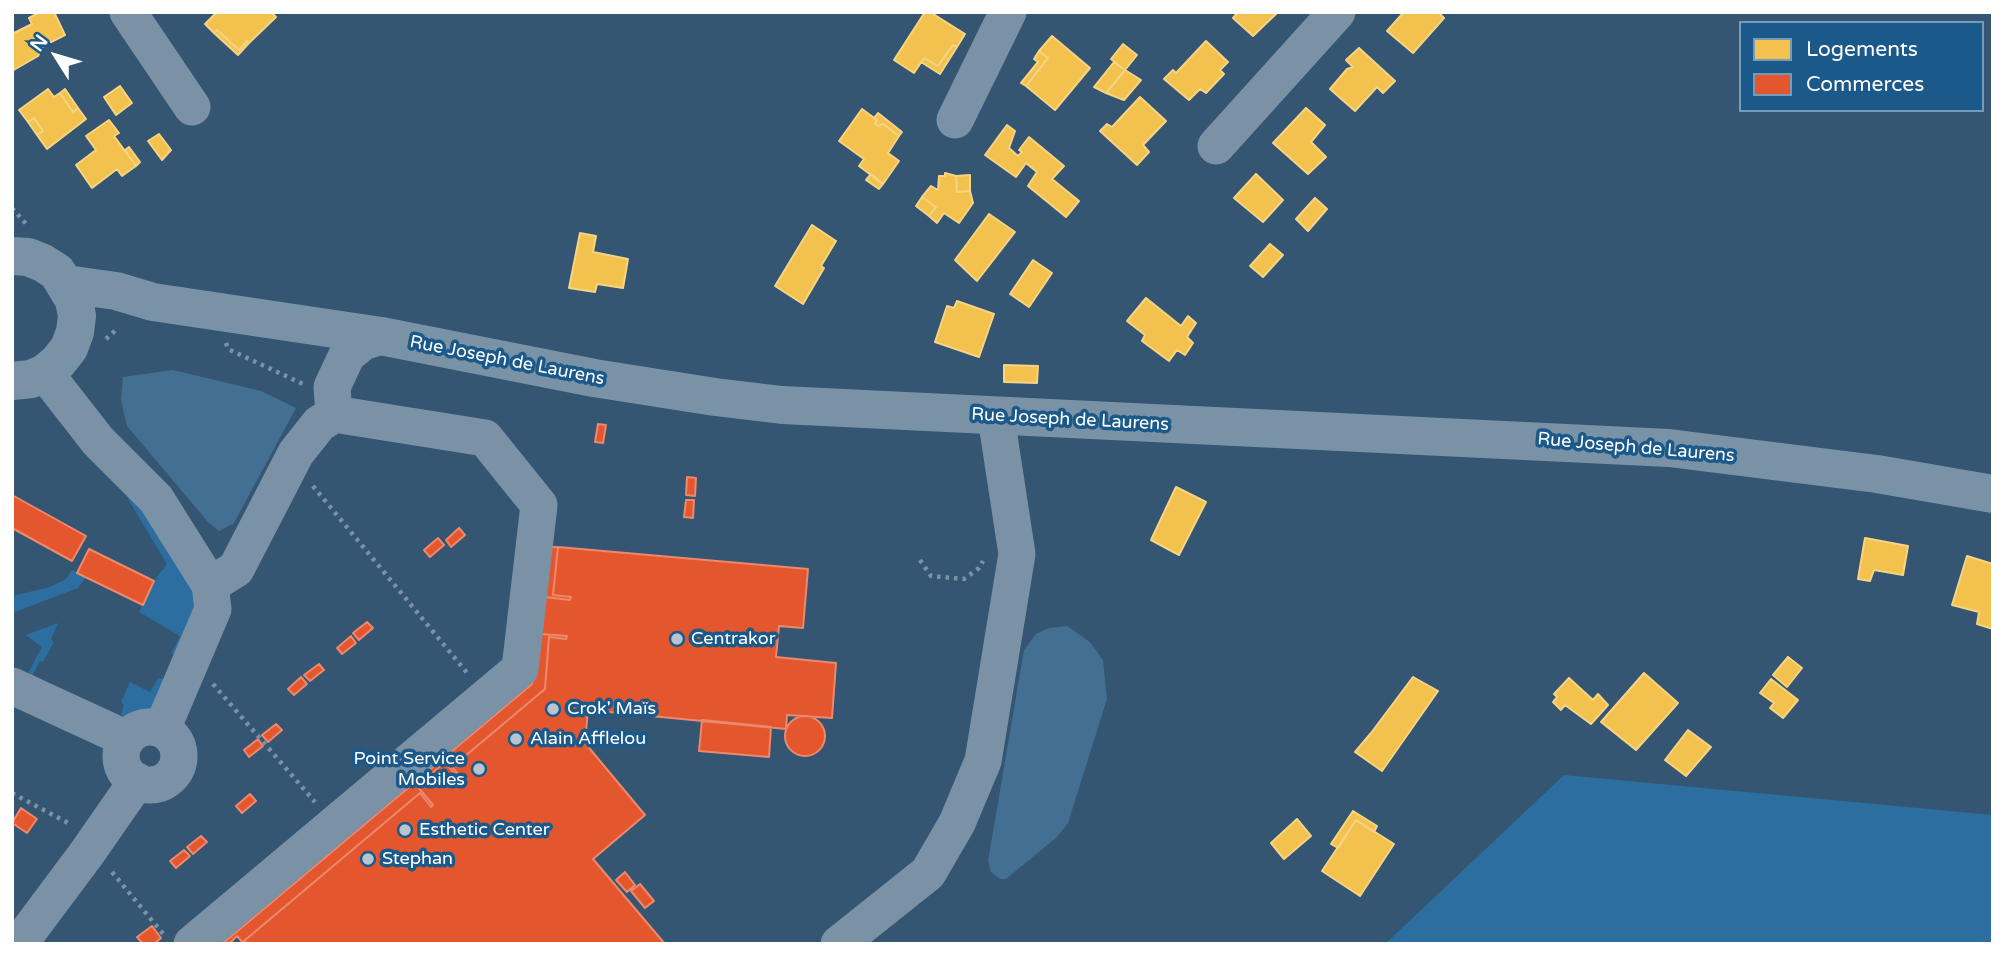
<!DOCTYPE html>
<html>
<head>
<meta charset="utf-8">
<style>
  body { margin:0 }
  #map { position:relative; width:2005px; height:956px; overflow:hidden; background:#345672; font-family:"Varela Round",sans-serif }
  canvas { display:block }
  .frame { position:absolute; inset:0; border:14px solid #fff; pointer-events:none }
  .legend { position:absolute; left:1739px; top:21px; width:245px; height:91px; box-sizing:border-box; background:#1b598b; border:2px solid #769bb9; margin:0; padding:9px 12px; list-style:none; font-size:21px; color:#fff }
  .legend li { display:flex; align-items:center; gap:14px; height:35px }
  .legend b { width:35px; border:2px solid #769bb9 }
  .north { position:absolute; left:21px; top:21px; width:70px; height:70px; -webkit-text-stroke:5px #1b598b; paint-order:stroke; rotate:307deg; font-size:19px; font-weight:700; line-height:28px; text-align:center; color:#fff }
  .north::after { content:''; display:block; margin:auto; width:24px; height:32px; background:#fff; clip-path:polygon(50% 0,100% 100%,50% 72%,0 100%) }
</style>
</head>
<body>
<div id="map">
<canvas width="2005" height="956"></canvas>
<div class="frame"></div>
<ul class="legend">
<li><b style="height:19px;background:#f2c14e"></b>Logements</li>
<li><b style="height:19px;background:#e4572e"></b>Commerces</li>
</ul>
<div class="north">N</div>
</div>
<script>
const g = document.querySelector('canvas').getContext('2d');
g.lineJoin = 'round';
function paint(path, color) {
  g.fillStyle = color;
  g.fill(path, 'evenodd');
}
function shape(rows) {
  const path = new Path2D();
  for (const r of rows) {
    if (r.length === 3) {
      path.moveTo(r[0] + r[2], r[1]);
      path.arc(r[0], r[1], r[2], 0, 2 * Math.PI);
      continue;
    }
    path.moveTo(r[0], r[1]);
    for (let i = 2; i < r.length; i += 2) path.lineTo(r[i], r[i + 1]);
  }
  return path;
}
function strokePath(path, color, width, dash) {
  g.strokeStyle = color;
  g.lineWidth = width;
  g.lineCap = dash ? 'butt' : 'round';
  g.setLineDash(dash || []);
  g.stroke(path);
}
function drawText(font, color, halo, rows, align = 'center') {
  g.font = font + ' "Varela Round",sans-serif';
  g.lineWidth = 7;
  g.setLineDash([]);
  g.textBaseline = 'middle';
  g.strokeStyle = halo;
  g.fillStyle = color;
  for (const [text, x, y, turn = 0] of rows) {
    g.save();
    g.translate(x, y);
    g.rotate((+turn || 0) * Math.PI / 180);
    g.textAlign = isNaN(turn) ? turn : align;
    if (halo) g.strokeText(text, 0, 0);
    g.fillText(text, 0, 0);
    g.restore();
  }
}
const green = shape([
  [131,492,198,596,181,653,171,654,180,636,139,612,154,581,167,564,128,499],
  [72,570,86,577,78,588,12,613,12,596,50,587,66,579],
  [58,623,51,639,54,642,43,662,40,661,31,678,27,675,42,647,26,635],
  [158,678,163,679,165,688,152,713,134,719,131,723,125,720,121,714,124,705,121,702,130,682,150,692],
  [1564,775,1993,815,1993,944,1385,944]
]);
const water = shape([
  [173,370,261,391,296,408,234,523,219,531,208,522,127,426,121,401,123,377],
  [1067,626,1090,642,1103,660,1107,699,1068,823,1057,837,1006,879,1000,879,991,872,988,861,1024,650,1036,634,1049,628]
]);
const homes = shape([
  [40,12,54,12,65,35,43,46,38,56,12,71,12,34,32,24,29,18,40,12],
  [217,12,271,12,276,17,249,43,247,41,239,50,217,30,214,33,205,24,217,12],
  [925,12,930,12,965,34,957,47,953,45,938,66,924,58,914,73,894,60,925,12],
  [1238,12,1278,12,1253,36,1233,18,1238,12],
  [1404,12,1438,12,1444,18,1413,53,1387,31,1404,12],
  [217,30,239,50,247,41,249,43,238,55,214,33,217,30],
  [1052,36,1090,68,1055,110,1026,86,1048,58,1039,51,1052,36],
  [1206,41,1228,62,1220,70,1224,74,1206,93,1200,89,1189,100,1164,79,1173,70,1176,73,1206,41],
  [1123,44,1137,55,1125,70,1111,59,1123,44],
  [953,45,957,47,940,74,921,62,924,58,938,66,953,45],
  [1359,48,1395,81,1383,93,1377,87,1355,111,1330,89,1347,69,1353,67,1346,60,1359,48],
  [1039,51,1048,58,1026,86,1021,83,1038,62,1034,59,1039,51],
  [1114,62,1125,70,1106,93,1094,87,1114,62],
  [1125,70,1141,80,1124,100,1106,93,1125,70],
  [120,86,132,103,116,115,104,97,120,86],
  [48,89,54,97,60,93,73,112,78,108,86,119,47,149,37,135,43,131,34,118,28,122,19,110,48,89],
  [65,89,78,108,73,112,60,93,65,89],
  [1140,97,1166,121,1143,145,1149,152,1137,165,1100,131,1107,124,1112,127,1140,97],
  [1306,108,1325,125,1311,142,1326,157,1308,174,1273,143,1306,108],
  [862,109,877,120,875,123,878,126,883,124,899,136,888,153,899,161,883,184,859,166,864,159,839,141,862,109],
  [878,113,902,132,899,136,883,124,878,126,875,123,877,120,874,118,878,113],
  [34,118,43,131,37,135,28,122,34,118],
  [109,120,119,133,114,136,136,166,122,176,117,169,92,188,76,165,96,150,86,136,109,120],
  [1007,125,1015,131,1009,148,1018,156,1022,152,1019,150,1029,137,1064,166,1052,179,1079,201,1066,217,1028,186,1037,172,1026,163,1016,177,985,155,1007,125],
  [159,134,171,150,162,160,148,141,159,134],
  [129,147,140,162,136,166,125,150,129,147],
  [945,173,956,176,957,192,970,191,973,203,959,223,944,213,937,223,929,216,936,207,922,197,931,186,938,190,939,176,945,176,945,173],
  [871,174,883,184,879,189,866,180,871,174],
  [1256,174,1283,200,1263,222,1234,198,1256,174],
  [970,175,970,191,957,192,956,176,970,175],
  [922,197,936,207,929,216,916,206,922,197],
  [1315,198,1327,209,1308,231,1296,219,1315,198],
  [989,214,1015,232,977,281,955,260,989,214],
  [812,225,836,241,821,266,824,268,803,304,775,286,812,225],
  [580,233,596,236,593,252,628,259,623,288,597,284,595,292,569,288,580,233],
  [1270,244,1283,255,1263,277,1250,266,1270,244],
  [1033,260,1052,273,1029,307,1010,294,1033,260],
  [1146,298,1181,326,1188,316,1196,323,1187,337,1193,343,1185,355,1177,350,1169,361,1142,341,1145,335,1127,321,1146,298],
  [957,301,994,314,979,357,935,342,947,306,954,308,957,301],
  [1004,365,1038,366,1037,383,1004,382,1004,365],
  [1176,487,1206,502,1179,555,1151,540,1176,487],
  [1865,538,1908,546,1903,575,1874,570,1870,581,1858,579,1865,538],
  [1967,556,1993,564,1993,629,1977,624,1979,612,1952,605,1967,556],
  [1788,657,1802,668,1787,687,1773,675,1788,657],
  [1644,673,1678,703,1636,750,1601,722,1644,673],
  [1413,677,1438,691,1382,771,1355,752,1371,733,1413,677],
  [1569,678,1593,700,1598,694,1608,705,1591,724,1565,705,1561,710,1553,702,1557,697,1554,694,1569,678],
  [1771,679,1798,700,1783,718,1770,708,1774,703,1760,693,1771,679],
  [1688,730,1711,747,1686,776,1665,760,1688,730],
  [1353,811,1377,826,1374,832,1356,820,1338,848,1331,844,1353,811],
  [1297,819,1311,836,1284,859,1271,843,1297,819],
  [1356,820,1394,844,1360,896,1322,871,1356,820]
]);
const shops = shape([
  [598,424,606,425,603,443,595,442,598,424],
  [687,477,696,478,695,496,686,495,687,477],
  [12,495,86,536,72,561,12,528,12,495],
  [686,500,694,500,693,518,684,517,686,500],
  [459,528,465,535,451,547,446,540,459,528],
  [438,538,444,545,430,557,424,550,438,538],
  [544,547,558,547,553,595,571,597,570,600,545,597,541,634,567,636,566,639,549,637,545,689,452,767,464,781,461,782,445,762,417,786,433,805,431,807,420,793,244,941,247,944,244,944,237,936,229,944,222,944,532,684,544,547],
  [558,547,808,569,803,628,779,626,776,657,836,663,832,718,787,715,786,729,588,710,585,743,645,815,593,859,665,944,247,944,244,941,420,793,431,807,433,805,417,786,445,762,461,782,464,781,452,767,545,689,549,637,566,639,567,636,541,634,545,597,570,600,571,597,553,595,558,547],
  [89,549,154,581,143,605,77,573,89,549],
  [367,622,373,628,359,640,353,633,367,622],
  [351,636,356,643,342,654,337,648,351,636],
  [319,664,324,670,310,681,304,675,319,664],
  [301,677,307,684,294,695,288,689,301,677],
  [805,736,20],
  [702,720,771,727,769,757,699,751,702,720],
  [276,724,282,730,268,742,262,735,276,724],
  [258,739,263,746,249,757,244,750,258,739],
  [250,794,256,801,242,813,236,806,250,794],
  [21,808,37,819,27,833,12,823,21,808],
  [201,836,207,842,193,854,187,847,201,836],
  [184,850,190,856,176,868,170,861,184,850],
  [625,872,635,885,627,892,616,880,625,872],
  [640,884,654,901,645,908,631,891,640,884],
  [152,926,161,938,154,944,143,944,137,937,152,926]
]);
const path = shape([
  [12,208,27,225],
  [106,339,118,328],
  [226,343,228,349,303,384],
  [313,486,468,674],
  [920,560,931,576,964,579,979,568,983,561],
  [213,684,315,802],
  [12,793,70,824],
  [112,872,164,935]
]);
const minor = shape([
  [128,12,192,107],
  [955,120,1008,12],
  [1216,146,1337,12],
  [45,373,98,441,156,499,210,585,213,609,162,729],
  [334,414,332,387,347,355,363,342,381,336],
  [12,686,127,739],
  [150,756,29],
  [19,944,87,853,137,781],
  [192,944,520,669,539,505,485,438,334,414,319,424,296,453,236,569,210,585],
  [839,944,928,873,957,823,983,761,1017,554,996,417]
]);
const major = shape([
  [12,256,28,257,43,263,57,272,74,300,77,316,75,332,69,348,58,362,45,373,31,379,12,381],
  [66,284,116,291,153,302,381,336,594,378,715,397,782,405,1669,448,1877,474,1993,494]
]);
const markers = [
  [677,639,7,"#b8c4ce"],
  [553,709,7,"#b8c4ce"],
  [516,739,7,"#b8c4ce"],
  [479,769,7,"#b8c4ce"],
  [405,830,7,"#b8c4ce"],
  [368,859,7,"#b8c4ce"]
];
const streetNames = [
  ["Rue Joseph de Laurens",507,361,11],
  ["Rue Joseph de Laurens",1070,420,3],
  ["Rue Joseph de Laurens",1636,448,5]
];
const poiNames = [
  ["Centrakor",691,639],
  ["Crok' Maïs",567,709],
  ["Alain Afflelou",530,739],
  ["Point Service",465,759,"right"],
  ["Mobiles",465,780,"right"],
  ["Esthetic Center",419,830],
  ["Stephan",382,859]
];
paint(green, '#2c6ea0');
paint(water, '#436f92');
paint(homes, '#f2c14e');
strokePath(homes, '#f6d483', 2);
paint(shops, '#e4572e');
strokePath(shops, '#ec896d', 2);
strokePath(path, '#7b92a6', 4.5, [3.5, 5]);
strokePath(minor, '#7b92a6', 37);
strokePath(major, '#7a92a5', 38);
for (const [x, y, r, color] of markers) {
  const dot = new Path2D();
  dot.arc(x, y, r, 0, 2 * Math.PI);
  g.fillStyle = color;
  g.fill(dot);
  strokePath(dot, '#1b598b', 2.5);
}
drawText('18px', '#fff', '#1b598b', streetNames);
drawText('18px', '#fff', '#1b598b', poiNames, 'left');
</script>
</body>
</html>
